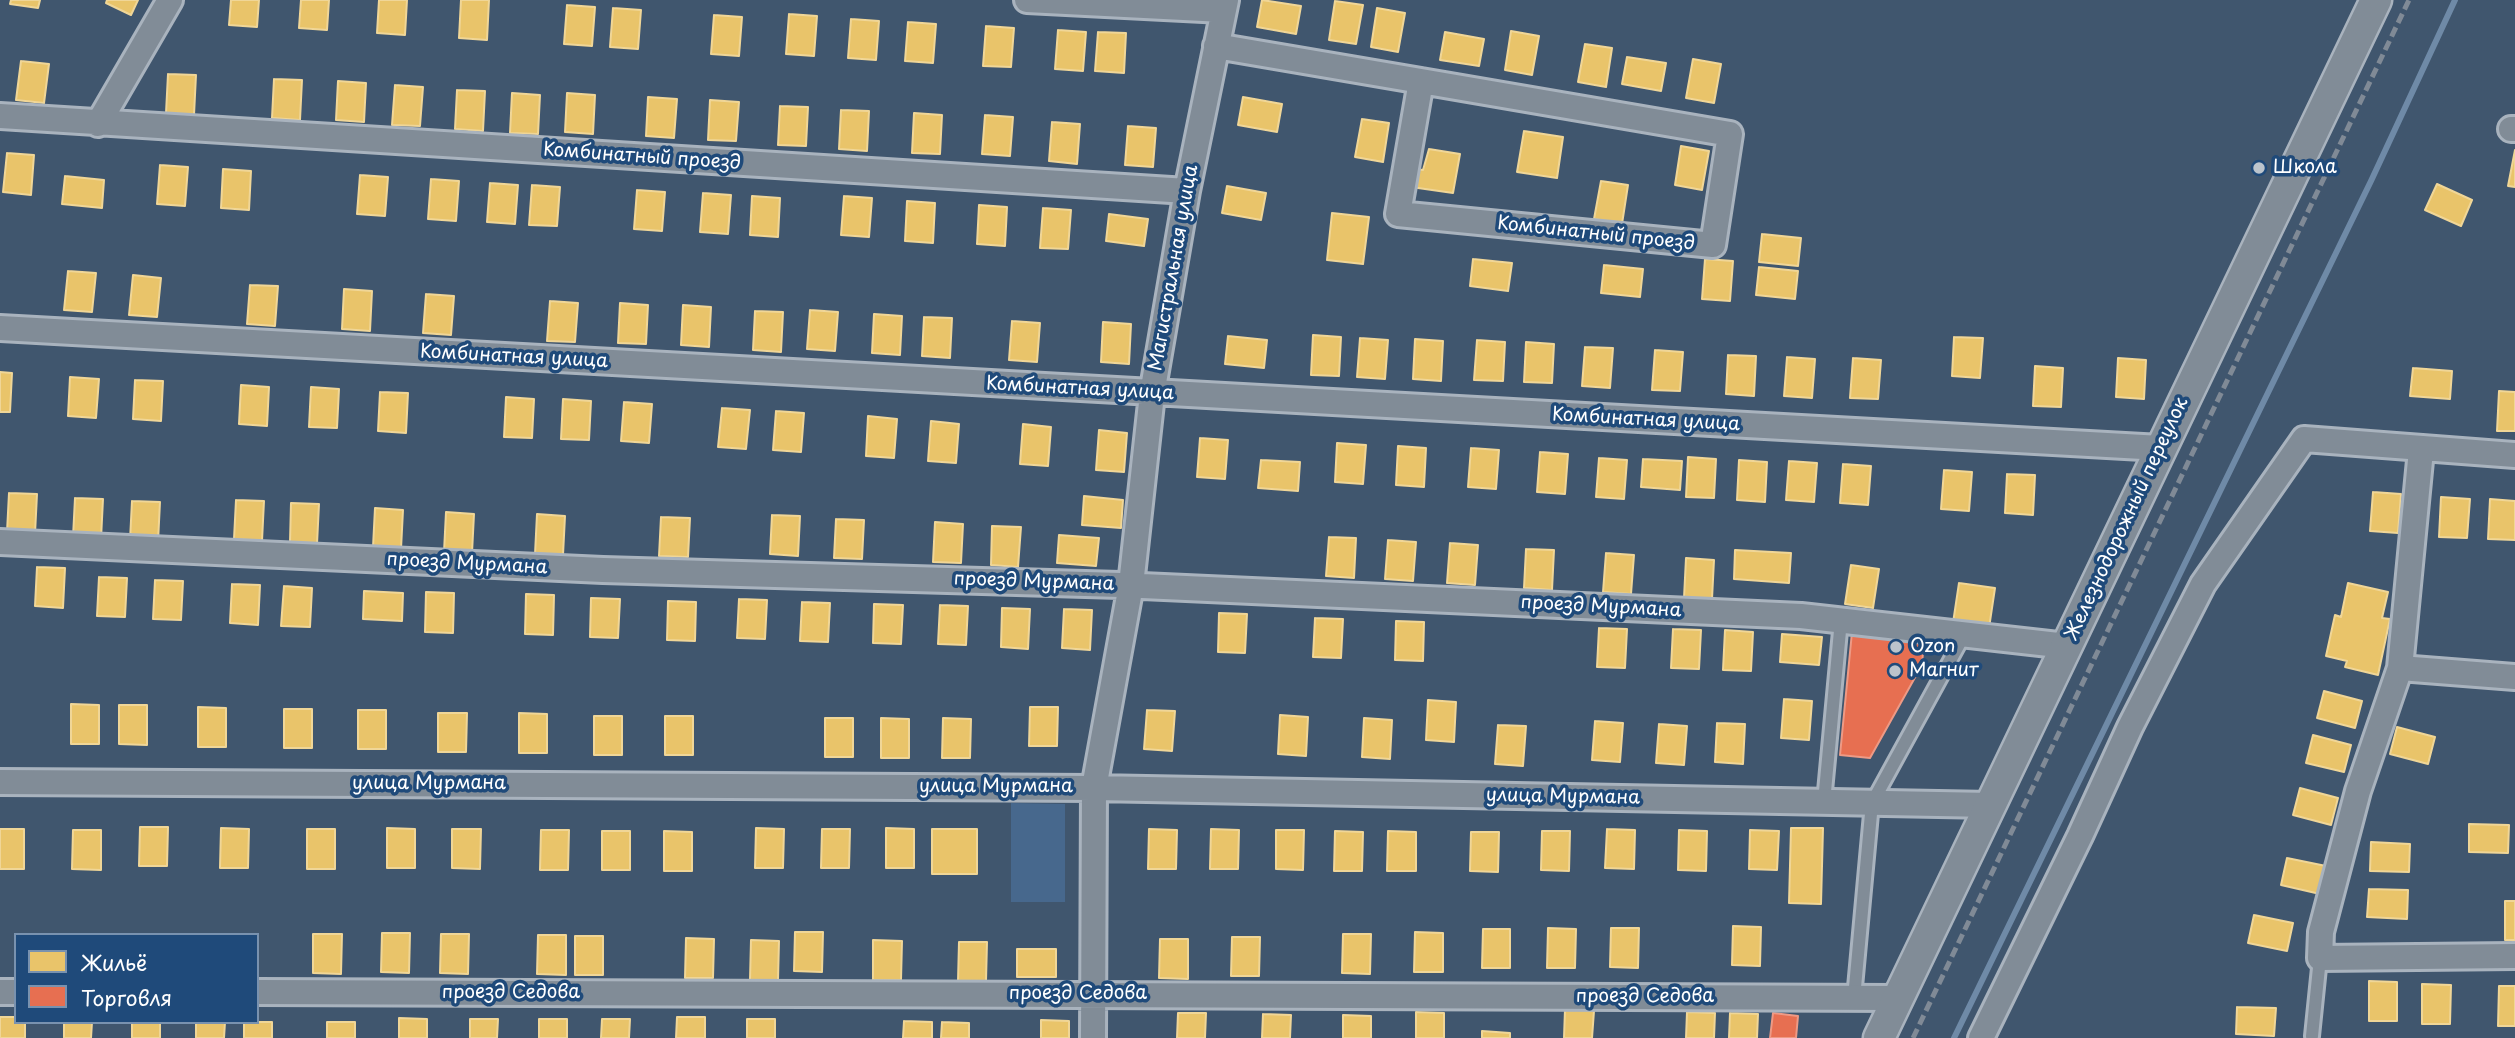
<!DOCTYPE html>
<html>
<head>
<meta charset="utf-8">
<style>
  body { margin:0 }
  #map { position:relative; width:2515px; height:1038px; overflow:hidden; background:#40566e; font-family:"Playpen Sans",sans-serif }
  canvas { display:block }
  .legend { position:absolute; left:14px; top:933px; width:245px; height:91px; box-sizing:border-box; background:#1f4a7a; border:2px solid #7992af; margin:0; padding:9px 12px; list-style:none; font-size:21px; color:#fff }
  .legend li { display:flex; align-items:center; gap:14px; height:35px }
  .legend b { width:35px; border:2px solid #7992af }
</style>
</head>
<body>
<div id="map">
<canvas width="2515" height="1038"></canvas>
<ul class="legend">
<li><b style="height:19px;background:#e9c46a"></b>Жильё</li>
<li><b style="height:19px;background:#e76f51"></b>Торговля</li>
</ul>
</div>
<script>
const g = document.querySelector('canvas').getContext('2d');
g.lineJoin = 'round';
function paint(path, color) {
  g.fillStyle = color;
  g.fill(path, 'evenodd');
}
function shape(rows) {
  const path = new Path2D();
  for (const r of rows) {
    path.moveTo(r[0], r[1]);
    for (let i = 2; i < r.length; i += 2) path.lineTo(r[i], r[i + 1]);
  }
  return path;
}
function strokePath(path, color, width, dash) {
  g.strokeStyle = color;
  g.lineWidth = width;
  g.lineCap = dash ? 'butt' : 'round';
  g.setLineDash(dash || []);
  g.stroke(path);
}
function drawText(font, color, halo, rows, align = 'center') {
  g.font = font + ' "Playpen Sans",sans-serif';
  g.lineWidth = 7;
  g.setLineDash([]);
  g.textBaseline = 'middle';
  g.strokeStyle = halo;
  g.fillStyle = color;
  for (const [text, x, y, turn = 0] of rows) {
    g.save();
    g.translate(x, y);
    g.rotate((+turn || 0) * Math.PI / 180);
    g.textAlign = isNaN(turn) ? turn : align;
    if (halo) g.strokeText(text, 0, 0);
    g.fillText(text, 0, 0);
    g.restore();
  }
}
const green = shape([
  [1011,803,1065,804,1065,902,1011,902]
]);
const homes = shape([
  [11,0,40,0,38,8,10,4,11,0],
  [107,0,138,0,131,15,106,3,107,0],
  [231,0,259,0,257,27,229,25,231,0],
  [301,0,329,0,327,30,299,28,301,0],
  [379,0,407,0,405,35,377,33,379,0],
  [461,0,489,0,487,40,459,38,461,0],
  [1262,0,1301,6,1296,34,1257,27,1262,0],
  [1335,1,1363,5,1356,44,1329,40,1335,1],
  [567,5,595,7,592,46,564,44,567,5],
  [613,8,641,10,638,49,610,47,613,8],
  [1377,8,1405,13,1398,52,1371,47,1377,8],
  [789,14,817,16,814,56,786,54,789,14],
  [714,15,742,17,739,56,711,54,714,15],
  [851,19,879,21,876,60,848,58,851,19],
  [908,22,936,24,933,63,905,61,908,22],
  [986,26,1014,28,1011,67,983,66,986,26],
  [1058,30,1086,32,1083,71,1055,69,1058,30],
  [1511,31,1539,36,1532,75,1505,70,1511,31],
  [1098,32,1126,33,1124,73,1095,71,1098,32],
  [1445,32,1484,39,1479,66,1440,60,1445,32],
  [1585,44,1612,48,1606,87,1578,82,1585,44],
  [1627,57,1666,63,1661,91,1622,84,1627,57],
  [1693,59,1721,64,1714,103,1686,98,1693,59],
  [21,61,49,64,44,103,16,100,21,61],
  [168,74,196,75,194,115,166,113,168,74],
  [274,79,302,80,300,120,272,118,274,79],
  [338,81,366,83,364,122,336,120,338,81],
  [395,85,423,87,420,126,392,125,395,85],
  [457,90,485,91,483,131,455,129,457,90],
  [512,93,540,95,538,134,510,133,512,93],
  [567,93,595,95,593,134,565,132,567,93],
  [648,97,677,99,674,138,646,136,648,97],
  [1243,97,1282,104,1277,132,1238,125,1243,97],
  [710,100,739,102,736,141,708,140,710,100],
  [780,106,808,107,806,146,778,145,780,106],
  [841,110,869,111,867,151,839,149,841,110],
  [914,113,942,115,940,154,912,153,914,113],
  [985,115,1013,117,1010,156,982,154,985,115],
  [1362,119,1389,123,1383,162,1355,157,1362,119],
  [1052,122,1080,124,1077,164,1049,161,1052,122],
  [1128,126,1156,128,1153,167,1125,165,1128,126],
  [1524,131,1563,137,1557,178,1517,172,1524,131],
  [1681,146,1709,151,1702,190,1675,185,1681,146],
  [1429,149,1460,154,1453,193,1411,187,1415,169,1423,170,1429,149],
  [2515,150,2515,187,2508,186,2515,150],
  [7,153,34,155,31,195,3,192,7,153],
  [160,165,188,167,185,206,157,204,160,165],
  [223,169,251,171,249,210,221,208,223,169],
  [360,175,388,177,385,216,357,214,360,175],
  [65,176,104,180,102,208,62,204,65,176],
  [431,179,459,181,456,221,428,219,431,179],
  [1601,181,1628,185,1622,224,1594,219,1601,181],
  [490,183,518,185,515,224,487,222,490,183],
  [2437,184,2472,200,2461,226,2425,210,2437,184],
  [532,185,560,187,557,226,529,225,532,185],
  [1227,186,1266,193,1261,220,1222,213,1227,186],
  [637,190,665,192,662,231,634,229,637,190],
  [703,193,731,195,728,234,700,232,703,193],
  [752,196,780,198,778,237,750,235,752,196],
  [844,196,872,198,869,237,841,235,844,196],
  [907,201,935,203,933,243,905,241,907,201],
  [979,205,1007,207,1005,246,977,244,979,205],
  [1043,208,1071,210,1068,249,1040,248,1043,208],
  [1332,213,1369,217,1363,264,1327,260,1332,213],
  [1109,214,1148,219,1144,246,1106,241,1109,214],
  [1762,234,1801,238,1798,266,1759,262,1762,234],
  [1473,259,1512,263,1508,291,1470,286,1473,259],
  [1705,259,1733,261,1730,301,1702,299,1705,259],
  [1604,265,1643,269,1640,297,1601,293,1604,265],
  [1759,267,1798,271,1795,299,1756,295,1759,267],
  [68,271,96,273,92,312,64,310,68,271],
  [133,275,161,278,157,317,129,315,133,275],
  [250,285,278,286,275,326,247,324,250,285],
  [344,289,372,291,370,331,342,329,344,289],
  [426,294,454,296,451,335,423,333,426,294],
  [550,301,578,303,575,342,547,341,550,301],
  [620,303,648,305,646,344,618,343,620,303],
  [683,305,711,307,709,347,681,345,683,305],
  [810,310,838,312,835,351,807,349,810,310],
  [755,311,783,312,781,352,753,350,755,311],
  [874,314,902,316,900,355,872,353,874,314],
  [924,317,952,318,950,358,922,356,924,317],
  [1012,321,1040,323,1037,362,1009,360,1012,321],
  [1103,322,1131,324,1129,364,1101,362,1103,322],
  [1313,335,1341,337,1339,376,1311,375,1313,335],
  [1228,336,1267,340,1264,368,1225,364,1228,336],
  [1954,337,1983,338,1980,378,1952,376,1954,337],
  [1360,338,1388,340,1385,379,1357,377,1360,338],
  [1415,339,1443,341,1441,381,1413,379,1415,339],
  [1477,340,1505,342,1503,381,1474,380,1477,340],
  [1526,342,1554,344,1552,383,1524,382,1526,342],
  [1585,347,1613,348,1610,388,1582,386,1585,347],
  [1655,350,1683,352,1680,391,1652,390,1655,350],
  [1728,355,1756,356,1754,396,1726,394,1728,355],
  [1787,357,1815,359,1812,398,1784,396,1787,357],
  [1853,358,1881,360,1878,399,1850,398,1853,358],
  [2118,358,2146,360,2144,399,2116,397,2118,358],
  [2035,366,2063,368,2061,407,2033,406,2035,366],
  [2413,368,2452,371,2450,399,2410,396,2413,368],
  [0,372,12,373,10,412,0,412,0,372],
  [70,377,99,379,96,418,68,416,70,377],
  [135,380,163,381,161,421,133,419,135,380],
  [241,385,269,387,267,426,239,424,241,385],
  [311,387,339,389,337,428,309,427,311,387],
  [2499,391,2515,392,2515,431,2497,431,2499,391],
  [380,392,408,393,406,433,378,431,380,392],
  [506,397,534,399,532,438,504,437,506,397],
  [563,399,591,401,589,440,561,439,563,399],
  [624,402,652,404,649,443,621,441,624,402],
  [722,408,750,410,746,449,718,447,722,408],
  [776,411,804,413,801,452,773,450,776,411],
  [868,416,897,419,894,458,866,456,868,416],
  [931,421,959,424,956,463,928,461,931,421],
  [1023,424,1051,427,1048,466,1020,464,1023,424],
  [1099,430,1127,433,1124,472,1096,470,1099,430],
  [1200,438,1228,440,1225,479,1197,477,1200,438],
  [1337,443,1366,445,1363,484,1335,482,1337,443],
  [1398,446,1426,448,1424,487,1396,485,1398,446],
  [1471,448,1499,450,1496,489,1468,487,1471,448],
  [1540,452,1568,454,1565,494,1537,492,1540,452],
  [1688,457,1716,459,1714,498,1686,497,1688,457],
  [1599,458,1627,460,1624,499,1596,497,1599,458],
  [1643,459,1682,461,1680,490,1641,487,1643,459],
  [1261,460,1300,462,1298,491,1258,488,1261,460],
  [1739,460,1767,462,1765,502,1737,500,1739,460],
  [1789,461,1817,463,1814,502,1786,500,1789,461],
  [1843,464,1871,466,1868,505,1840,503,1843,464],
  [1944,470,1972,472,1969,511,1941,509,1944,470],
  [2007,474,2035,475,2033,515,2005,513,2007,474],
  [2373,492,2401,494,2398,533,2370,531,2373,492],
  [9,493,37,494,35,534,7,532,9,493],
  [1084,496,1123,500,1121,528,1082,525,1084,496],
  [2441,497,2470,499,2467,538,2439,537,2441,497],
  [75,498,103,499,101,539,73,537,75,498],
  [2490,499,2515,501,2515,540,2488,539,2490,499],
  [236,500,264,501,262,541,234,539,236,500],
  [132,501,160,502,158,542,130,540,132,501],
  [291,503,319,504,317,544,290,542,291,503],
  [375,508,403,510,401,549,373,547,375,508],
  [446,512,474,514,472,553,444,552,446,512],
  [537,514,565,516,563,555,535,554,537,514],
  [772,515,800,516,798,556,770,554,772,515],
  [661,517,690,518,688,557,659,556,661,517],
  [836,519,864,520,862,559,834,558,836,519],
  [935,522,963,524,961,563,933,562,935,522],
  [992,526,1021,527,1018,567,991,565,992,526],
  [1059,535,1099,538,1096,566,1057,563,1059,535],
  [1329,537,1356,538,1354,578,1326,576,1329,537],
  [1388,540,1416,542,1413,581,1385,579,1388,540],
  [1450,543,1478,545,1475,585,1447,583,1450,543],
  [1526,549,1554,550,1552,590,1524,588,1526,549],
  [1735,550,1791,553,1789,583,1734,579,1735,550],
  [1606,553,1634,555,1631,594,1603,592,1606,553],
  [1686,558,1714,560,1712,599,1684,598,1686,558],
  [1851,565,1879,569,1873,608,1845,604,1851,565],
  [37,567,65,568,63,608,35,606,37,567],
  [99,577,127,578,125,617,97,616,99,577],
  [155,580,183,581,181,620,153,619,155,580],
  [1959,583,1995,588,1989,628,1953,623,1959,583],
  [2348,583,2388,592,2382,618,2390,619,2378,675,2345,667,2347,661,2326,656,2335,615,2341,617,2348,583],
  [232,584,260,585,258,625,230,623,232,584],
  [284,586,312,588,310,627,281,626,284,586],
  [364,591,403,593,402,621,363,619,364,591],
  [426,592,454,593,453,633,425,632,426,592],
  [526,594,554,595,553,635,525,634,526,594],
  [591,598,620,599,618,638,590,637,591,598],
  [739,599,767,600,765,639,737,638,739,599],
  [668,601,696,602,695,641,667,640,668,601],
  [802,602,830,603,828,642,800,641,802,602],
  [874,604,903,605,901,644,873,643,874,604],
  [940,605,968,606,966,645,938,644,940,605],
  [1002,608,1030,609,1028,649,1001,647,1002,608],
  [1064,609,1092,610,1090,650,1062,648,1064,609],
  [1219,613,1247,614,1245,653,1218,652,1219,613],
  [1315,618,1343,619,1341,658,1313,657,1315,618],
  [1396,621,1424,622,1423,661,1395,660,1396,621],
  [1599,628,1627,629,1625,668,1597,667,1599,628],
  [1673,629,1701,630,1699,669,1671,668,1673,629],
  [1725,630,1753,632,1751,671,1723,670,1725,630],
  [1782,634,1822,637,1819,665,1780,662,1782,634],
  [2324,691,2362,701,2355,728,2317,718,2324,691],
  [1784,699,1812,701,1809,740,1781,738,1784,699],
  [1428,700,1456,702,1454,742,1426,740,1428,700],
  [71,704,99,705,99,744,71,744,71,704],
  [119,705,147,705,147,745,119,744,119,705],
  [198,707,226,708,226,747,198,747,198,707],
  [1030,707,1058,707,1057,746,1029,746,1030,707],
  [284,709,312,709,312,748,284,748,284,709],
  [358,710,386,710,386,749,358,749,358,710],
  [1147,710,1175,711,1172,751,1144,749,1147,710],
  [438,713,467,713,466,752,438,752,438,713],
  [519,713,547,714,547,753,519,753,519,713],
  [1280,715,1308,717,1306,756,1278,754,1280,715],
  [594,716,622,716,622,755,594,755,594,716],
  [665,716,693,716,693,755,665,755,665,716],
  [825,718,853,718,853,757,825,757,825,718],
  [881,718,909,719,909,758,881,758,881,718],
  [943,718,971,719,970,758,942,758,943,718],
  [1364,718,1392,720,1390,759,1362,757,1364,718],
  [1595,721,1623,723,1620,762,1592,760,1595,721],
  [1717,723,1745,724,1743,764,1715,762,1717,723],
  [1659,724,1687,726,1684,765,1656,763,1659,724],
  [1498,725,1526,726,1523,766,1495,764,1498,725],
  [2397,727,2435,737,2428,764,2390,754,2397,727],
  [2313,735,2351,745,2344,772,2306,763,2313,735],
  [2300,788,2338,798,2331,825,2293,815,2300,788],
  [2469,824,2509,825,2508,853,2469,852,2469,824],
  [140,827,168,827,167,866,139,866,140,827],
  [221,828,249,829,248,868,220,868,221,828],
  [387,828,415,829,415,868,387,868,387,828],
  [756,828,784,829,783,868,755,868,756,828],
  [886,828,914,829,914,868,886,868,886,828],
  [1791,828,1823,828,1821,904,1789,903,1791,828],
  [0,829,24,829,24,869,0,869,0,829],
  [307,829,335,829,335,869,307,869,307,829],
  [452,829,481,829,480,869,452,868,452,829],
  [822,829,850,829,849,868,821,868,822,829],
  [932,829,977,829,977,874,932,874,932,829],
  [1149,829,1177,830,1176,869,1148,869,1149,829],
  [1211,829,1239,830,1238,869,1210,869,1211,829],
  [1607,829,1635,830,1634,869,1605,868,1607,829],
  [73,830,101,830,101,870,72,869,73,830],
  [541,830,569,830,568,870,540,870,541,830],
  [1276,830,1304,830,1303,870,1276,869,1276,830],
  [1679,830,1707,831,1706,871,1678,870,1679,830],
  [1750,830,1779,831,1777,870,1749,869,1750,830],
  [602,831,630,831,630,870,602,870,602,831],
  [664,831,692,832,692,871,664,871,664,831],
  [1335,831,1363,832,1362,871,1334,871,1335,831],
  [1388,831,1416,832,1416,871,1387,871,1388,831],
  [1542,831,1570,831,1569,871,1541,870,1542,831],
  [1471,832,1499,832,1498,872,1470,871,1471,832],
  [2371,842,2410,844,2409,872,2370,871,2371,842],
  [2287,858,2326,866,2320,894,2281,885,2287,858],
  [2369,889,2408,890,2407,919,2367,917,2369,889],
  [2505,901,2515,901,2515,940,2505,940,2505,901],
  [2254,915,2293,923,2287,951,2248,943,2254,915],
  [1733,926,1761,927,1760,966,1732,965,1733,926],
  [1548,928,1576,929,1575,968,1547,968,1548,928],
  [1611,928,1639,928,1638,968,1610,967,1611,928],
  [1483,929,1510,929,1510,968,1482,968,1483,929],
  [795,932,823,932,822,972,794,971,795,932],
  [1415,932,1443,933,1443,972,1414,972,1415,932],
  [382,933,410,933,409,973,381,972,382,933],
  [313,934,342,934,341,974,313,973,313,934],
  [441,934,469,934,468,974,440,973,441,934],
  [1343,934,1371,934,1370,974,1342,973,1343,934],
  [538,935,566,935,566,975,537,974,538,935],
  [575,936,603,936,603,975,575,975,575,936],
  [1232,937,1260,937,1259,976,1231,976,1232,937],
  [686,938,714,939,713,978,685,978,686,938],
  [1160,939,1188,939,1188,979,1159,978,1160,939],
  [751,940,779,941,778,980,750,980,751,940],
  [873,940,902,941,901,980,873,980,873,940],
  [959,942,987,942,986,981,958,981,959,942],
  [1017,949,1056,949,1056,977,1017,977,1017,949],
  [2369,981,2397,982,2397,1021,2369,1021,2369,981],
  [2422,984,2451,985,2450,1024,2422,1024,2422,984],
  [2499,986,2515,986,2515,1026,2498,1026,2499,986],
  [2237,1007,2276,1008,2274,1036,2236,1034,2237,1007],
  [1565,1009,1594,1011,1592,1038,1564,1038,1565,1009],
  [1416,1012,1444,1013,1444,1038,1416,1038,1416,1012],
  [1687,1012,1715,1013,1714,1038,1686,1038,1687,1012],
  [1178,1013,1206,1013,1205,1038,1177,1038,1178,1013],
  [1730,1013,1758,1014,1757,1038,1729,1038,1730,1013],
  [1263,1014,1291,1015,1290,1038,1262,1038,1263,1014],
  [1343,1015,1371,1016,1371,1038,1343,1038,1343,1015],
  [0,1017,16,1017,16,1022,25,1022,25,1038,0,1038,0,1017],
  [677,1017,705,1017,705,1038,676,1038,677,1017],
  [399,1018,427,1019,427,1038,399,1038,399,1018],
  [470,1019,498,1019,497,1038,470,1038,470,1019],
  [539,1019,567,1019,567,1038,539,1038,539,1019],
  [602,1019,630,1019,629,1038,601,1038,602,1019],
  [747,1019,775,1019,775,1038,747,1038,747,1019],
  [1041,1020,1069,1021,1069,1038,1041,1038,1041,1020],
  [904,1021,932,1022,932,1038,903,1038,904,1021],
  [64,1022,92,1022,91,1038,64,1038,64,1022],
  [132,1022,160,1022,160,1038,132,1038,132,1022],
  [196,1022,225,1022,224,1038,196,1038,196,1022],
  [244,1022,272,1022,272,1038,244,1038,244,1022],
  [327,1022,355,1022,355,1038,327,1038,327,1022],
  [942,1022,969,1023,969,1038,941,1038,942,1022],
  [1482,1031,1510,1033,1510,1038,1482,1038,1482,1031]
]);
const shops = shape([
  [1852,632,1924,639,1922,665,1870,758,1840,755,1852,632],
  [1773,1013,1798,1016,1796,1038,1770,1038,1773,1013]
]);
const stream = shape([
  [1954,1038,2371,181,2455,0]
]);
const service = shape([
  [1824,802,1841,620],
  [1854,998,1872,803,1964,635],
  [2312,1036,2320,958]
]);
const minor = shape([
  [1027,0,1223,10],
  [1216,46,1421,81,1730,134,1713,245,1398,214,1421,81],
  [0,116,1187,191],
  [98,124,170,0],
  [2511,129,2515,129],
  [0,328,2161,448],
  [2421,450,2400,668,2358,791,2321,932,2320,958,2515,956],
  [0,542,603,570,1120,585,1801,616,2067,646],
  [2400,668,2515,677],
  [0,782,1094,788,1991,805],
  [0,992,16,992],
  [257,992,1898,998],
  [1093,1038,1094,788,1131,585,1152,394,1187,191,1226,0],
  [1981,1038,2080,836,2130,727,2203,584,2304,439,2515,455]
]);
const tertiary = shape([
  [1879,1038,2376,0]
]);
const rail = shape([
  [1913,1038,2409,0]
]);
const markers = [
  [2259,168,7,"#bcc4cc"],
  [1896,647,7,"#bcc4cc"],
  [1895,671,7,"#bcc4cc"]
];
const streetNames = [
  ["Комбинатный проезд",642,157,4],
  ["Комбинатный проезд",1596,234,6],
  ["Магистральная улица",1174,268,-80],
  ["Комбинатная улица",514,357,3],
  ["Комбинатная улица",1080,389,3],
  ["Комбинатная улица",1646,420,3],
  ["Железнодорожный переулок",2127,519,-65],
  ["проезд Мурмана",467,564,3],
  ["проезд Мурмана",1034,582,2],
  ["проезд Мурмана",1601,607,3],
  ["улица Мурмана",429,784],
  ["улица Мурмана",996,787],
  ["улица Мурмана",1563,797,1],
  ["проезд Седова",511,993],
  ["проезд Седова",1078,994],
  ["проезд Седова",1645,997]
];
const poiNames = [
  ["Школа",2273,168],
  ["Ozon",1910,647],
  ["Магнит",1909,671]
];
paint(green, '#47688d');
paint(homes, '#e9c46a');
strokePath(homes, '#f0d697', 2);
paint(shops, '#e76f51');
strokePath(shops, '#ee9a85', 2);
strokePath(stream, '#6f8aa7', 6);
strokePath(service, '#a9b3be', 18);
strokePath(minor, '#a9b3be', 30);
strokePath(tertiary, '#a9b3be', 35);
strokePath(service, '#818c97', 12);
strokePath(minor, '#818c97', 24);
strokePath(tertiary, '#818c97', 30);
strokePath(rail, '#808a96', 5, [10, 5]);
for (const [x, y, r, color] of markers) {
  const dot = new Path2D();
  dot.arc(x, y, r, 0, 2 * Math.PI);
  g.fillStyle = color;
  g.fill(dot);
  strokePath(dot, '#1f4a7a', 2.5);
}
drawText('19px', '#fff', '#1f4a7a', streetNames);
drawText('19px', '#fff', '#1f4a7a', poiNames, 'left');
</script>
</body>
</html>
